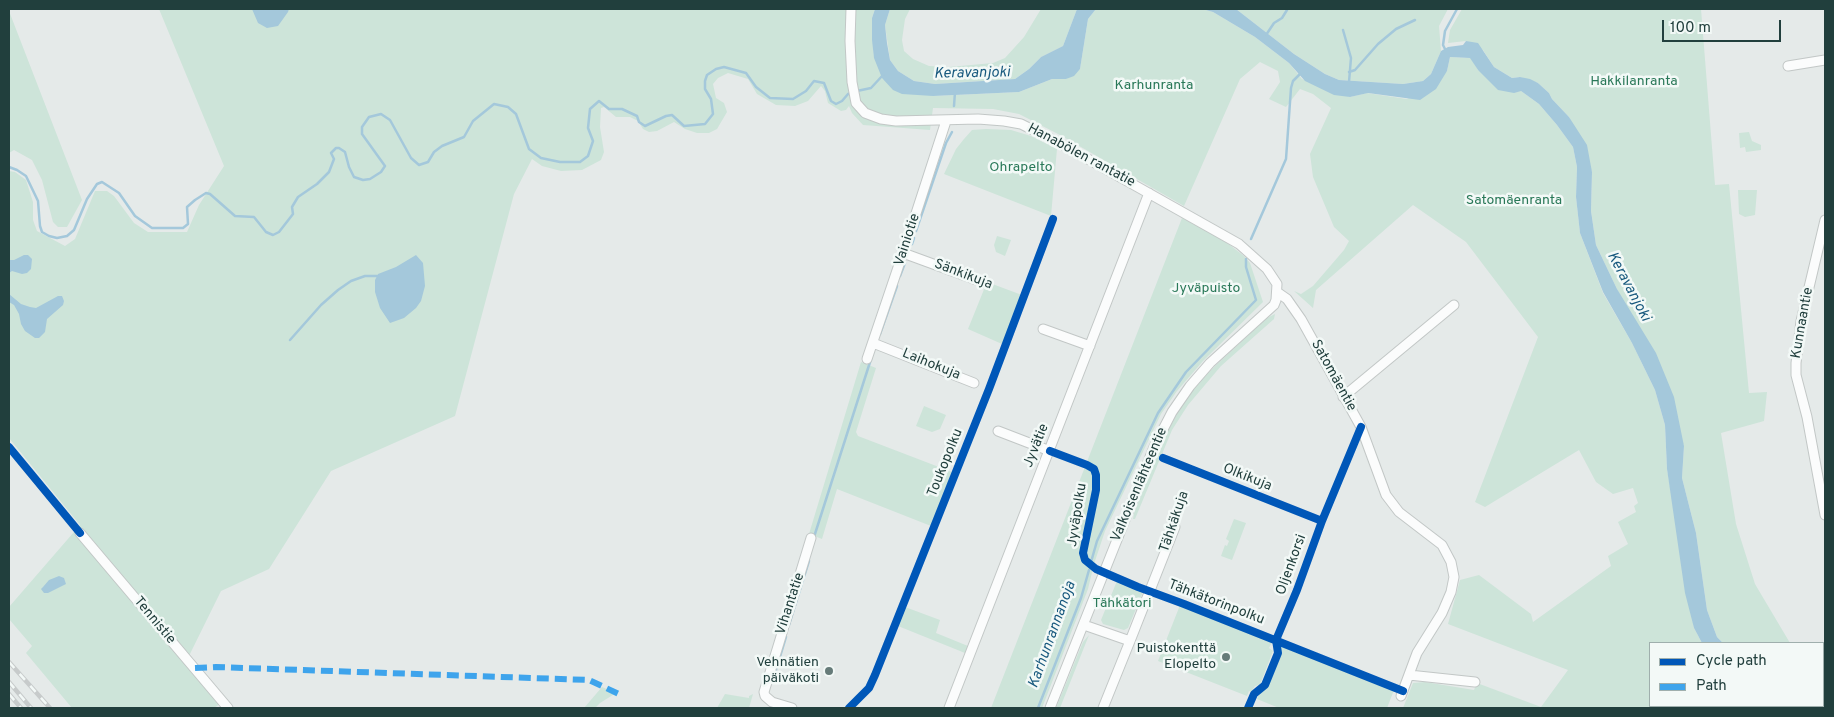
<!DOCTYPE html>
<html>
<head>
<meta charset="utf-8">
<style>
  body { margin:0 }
  #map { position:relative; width:1834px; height:717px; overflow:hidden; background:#e5eae9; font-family:Overpass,sans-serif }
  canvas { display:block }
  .frame { position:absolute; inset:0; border:10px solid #213f3d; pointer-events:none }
  .legend { position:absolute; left:1649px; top:642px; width:175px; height:65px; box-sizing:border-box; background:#f3f9f7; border:1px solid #9fafad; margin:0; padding:6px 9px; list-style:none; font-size:15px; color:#213f3d }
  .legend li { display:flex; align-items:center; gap:10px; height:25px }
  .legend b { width:25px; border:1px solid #9fafad }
  .scale { position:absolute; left:1662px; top:20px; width:119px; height:22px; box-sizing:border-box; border:2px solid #213f3d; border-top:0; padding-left:6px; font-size:15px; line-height:18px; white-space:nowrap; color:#213f3d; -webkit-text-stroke:4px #f3f9f7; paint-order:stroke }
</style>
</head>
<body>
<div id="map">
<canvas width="1834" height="717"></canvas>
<div class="frame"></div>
<ul class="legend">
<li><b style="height:6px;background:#0057b8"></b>Cycle path</li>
<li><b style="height:6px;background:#3ea4ec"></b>Path</li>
</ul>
<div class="scale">100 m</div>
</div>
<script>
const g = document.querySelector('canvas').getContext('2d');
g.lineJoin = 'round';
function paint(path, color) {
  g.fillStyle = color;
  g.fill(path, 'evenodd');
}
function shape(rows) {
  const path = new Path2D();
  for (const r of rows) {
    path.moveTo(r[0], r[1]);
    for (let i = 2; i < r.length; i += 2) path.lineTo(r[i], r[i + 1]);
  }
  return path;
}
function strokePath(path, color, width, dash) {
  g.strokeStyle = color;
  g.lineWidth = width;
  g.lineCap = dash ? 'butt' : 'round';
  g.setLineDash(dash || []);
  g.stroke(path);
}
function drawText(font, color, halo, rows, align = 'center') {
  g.font = font + ' Overpass,sans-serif';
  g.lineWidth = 5;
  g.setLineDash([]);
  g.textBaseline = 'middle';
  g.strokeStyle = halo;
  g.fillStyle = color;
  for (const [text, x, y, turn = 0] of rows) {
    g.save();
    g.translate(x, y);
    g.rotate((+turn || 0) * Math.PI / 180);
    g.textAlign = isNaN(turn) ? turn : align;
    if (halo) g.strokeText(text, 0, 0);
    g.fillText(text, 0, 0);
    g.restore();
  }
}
const green = shape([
  [159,9,875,9,872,18,874,57,933,96,1019,92,1052,79,1066,79,1080,69,1088,19,1096,9,1202,9,1213,12,1255,37,1289,63,1302,79,1350,97,1367,93,1407,99,1447,71,1450,57,1471,58,1478,70,1521,91,1539,104,1557,125,1573,147,1577,167,1576,197,1580,233,1603,293,1632,343,1655,390,1665,425,1667,469,1694,628,1702,643,1650,643,1650,706,1733,706,1733,708,1403,708,1413,683,1425,682,1474,690,1477,683,1541,707,1568,670,1448,624,1460,580,1479,575,1531,614,1533,622,1611,566,1608,556,1628,544,1618,522,1636,512,1634,506,1638,503,1633,488,1613,494,1596,482,1579,450,1485,507,1475,502,1538,337,1466,242,1413,205,1316,290,1313,308,1294,291,1301,294,1313,286,1344,250,1349,241,1334,227,1313,177,1310,154,1331,108,1313,94,1300,89,1286,107,1269,99,1280,82,1278,71,1260,62,1240,79,1184,206,1060,135,1019,114,993,109,933,108,930,130,863,125,852,113,849,106,846,110,841,111,828,103,825,91,821,86,808,101,795,106,776,105,757,94,748,79,728,73,718,78,713,84,716,98,724,103,727,112,717,129,709,133,697,133,685,129,674,122,657,131,649,132,643,129,638,121,630,117,616,117,604,107,601,108,600,127,604,152,601,160,582,170,561,171,542,166,532,159,514,194,455,416,331,471,269,569,221,591,186,662,220,704,214,708,72,708,26,653,32,646,9,619,9,607,80,525,9,438,9,171,15,172,26,180,33,202,33,220,37,231,65,246,75,239,95,191,107,191,114,196,134,223,148,232,187,232,199,205,224,166],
  [890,9,910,9,905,19,902,40,904,51,913,59,929,66,949,67,993,63,1005,58,1024,37,1041,9,1077,9,1063,46,1041,57,1029,69,1015,79,935,84,914,81,898,71,890,60,885,25],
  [1236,9,1448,9,1439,26,1441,51,1431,74,1423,81,1403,84,1339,80,1325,74,1294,54],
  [1462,9,1701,9,1715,185,1729,184,1749,393,1767,392,1764,421,1721,433,1736,524,1755,584,1790,643,1723,643,1717,637,1707,610,1696,533,1682,478,1684,446,1617,289,1596,245,1591,211,1592,172,1569,117,1552,99,1549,93,1538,83,1520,77,1512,78,1494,67,1483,50,1466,41,1448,43,1450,30],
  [9,11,82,200,67,227,58,227,53,222,42,180,32,160,14,150,9,153],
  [986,129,1011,130,1031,136,1057,149,1051,216,944,174,956,149,964,139,972,130],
  [1749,132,1752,141,1761,145,1761,150,1746,152,1745,147,1740,148,1739,133],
  [1738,190,1757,190,1755,215,1745,217,1739,214],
  [1182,218,1222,239,1244,256,1250,263,1263,302,1203,361,1177,391,1161,414,1105,531,1094,564,1088,589,1042,708,991,708],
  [997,236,1011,240,1005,256,996,252,994,245],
  [987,282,1022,295,1002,344,968,329],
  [1275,314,1274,319,1221,366,1188,405,1172,430,1135,519,1133,519,1135,508,1155,457,1180,407,1197,385,1214,367,1267,318],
  [861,362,876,368,856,432,858,436,952,472,931,526,837,489,822,539,809,534],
  [924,406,946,415,940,429,932,432,916,426],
  [1234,519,1246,523,1232,560,1221,556,1225,545,1227,546,1229,541,1226,539],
  [1117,581,1143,592,1128,628,1124,630,1103,624,1101,620],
  [1182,600,1271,636,1269,641,1272,642,1269,648,1273,651,1261,682,1259,685,1255,686,1251,692,1249,691,1247,696,1158,661],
  [905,607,940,620,936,633,968,646,965,653,898,626],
  [1089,635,1060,708,1056,708,1083,642],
  [1281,639,1396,685,1387,708,1279,708,1257,699],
  [602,687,616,693,600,703,595,708,584,708],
  [725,694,749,698,749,696,753,694,749,708,717,708]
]);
const water = shape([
  [252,9,289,9,288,12,278,26,267,28,258,23],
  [875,9,890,9,885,25,887,43,890,60,898,71,914,81,935,84,1015,79,1029,69,1041,57,1063,46,1077,9,1096,9,1088,19,1080,69,1074,76,1066,79,1052,79,1019,92,933,96,902,94,893,90,882,78,874,58,872,40,872,18],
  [1202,9,1236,9,1294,54,1325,74,1339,80,1403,84,1423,81,1431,74,1441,51,1448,47,1463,45,1466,41,1478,43,1494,67,1512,78,1520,77,1530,79,1538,83,1549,93,1552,99,1569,117,1587,145,1592,172,1591,211,1596,245,1617,289,1656,353,1674,397,1684,446,1682,478,1696,533,1707,610,1717,637,1723,643,1702,643,1694,628,1685,593,1667,469,1665,425,1655,390,1632,343,1603,292,1580,233,1576,197,1577,167,1573,147,1557,125,1539,104,1521,91,1514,93,1498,90,1478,70,1470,58,1450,57,1447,71,1436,89,1420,100,1368,93,1350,97,1334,95,1305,81,1289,63,1255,37,1213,12],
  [24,255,28,255,32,259,31,269,27,273,22,274,12,271,9,273,9,260,14,260],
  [416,255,423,263,425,286,421,301,416,308,404,318,390,323,380,308,375,292,375,280,378,274,396,267],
  [9,294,21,304,30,307,36,308,58,296,62,296,64,301,63,305,47,319,45,332,39,338,35,338,25,331,21,324,19,314,14,305,9,302],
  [59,576,64,578,66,584,48,593,44,593,41,589,43,587,49,580]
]);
const stream = shape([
  [1343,30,1351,58,1349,82],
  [1266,35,1274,23,1282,18,1287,10],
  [1446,51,1443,45,1445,31,1457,9],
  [1349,72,1355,70,1378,44,1396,29,1415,20],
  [857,91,871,88,883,75],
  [954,106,955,92],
  [9,167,17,170,26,176,38,201,40,226,42,232,49,236,57,238,67,236,74,230,87,199,97,184,102,182,119,193,135,216,152,228,183,228,188,224,187,207,195,200,206,193,210,194,235,216,254,217,266,232,273,235,279,232,293,214,292,207,298,197,317,184,329,172,334,159,331,153,336,148,339,148,345,152,349,167,354,177,363,180,370,179,381,172,385,166,362,134,362,127,369,117,381,114,390,120,411,158,419,165,428,162,434,152,442,146,464,137,473,121,494,104,508,107,516,114,529,149,541,158,560,162,580,162,588,156,593,141,588,128,590,109,599,101,609,109,622,109,637,116,639,122,645,126,666,116,672,115,684,126,705,124,713,114,711,99,705,89,705,81,707,75,716,69,724,67,746,73,756,87,770,98,793,99,806,91,814,81,824,83,831,101,836,104,842,101,848,94,852,93],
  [916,231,946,143,952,132],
  [1251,239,1286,159,1291,88,1293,81,1300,74],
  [912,244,914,238],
  [900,276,905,263],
  [880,334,897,286],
  [290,340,321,305,338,290,351,281,365,276,377,276],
  [814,537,871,359],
  [1091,562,1097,541,1158,413,1186,372,1256,300,1246,267,1246,259],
  [789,625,809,561],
  [772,683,786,637],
  [1038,708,1081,598,1089,570]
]);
const minor = shape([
  [851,9,850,41,852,82,856,103,865,113,881,119,896,121,978,119,1004,121,1021,124,1063,145,1239,244,1267,269,1277,284,1276,300,1274,305,1210,363,1190,386,1172,412,1154,447,1050,708],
  [1788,66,1825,60],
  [1825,220,1801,321,1796,363,1796,375,1807,417,1825,515],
  [903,253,985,283],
  [1277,292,1287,299,1301,319,1361,427,1386,495,1399,512,1442,545,1451,562,1454,577,1451,592,1442,613,1417,653,1401,696],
  [1043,329,1090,346],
  [873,343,974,383],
  [867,359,909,235,946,121],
  [1343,397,1454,305],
  [998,431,1050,451],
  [80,533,228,708],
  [1084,625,1130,641,1175,527],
  [1409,675,1475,682],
  [792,708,772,702,765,696,764,692,811,538],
  [949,708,1149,193],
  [1103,708,1130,641]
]);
const rail = shape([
  [9,662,50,708],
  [9,682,31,708],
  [9,694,21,708]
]);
const quiet = shape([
  [195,668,216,667,589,680,621,695]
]);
const cycleway = shape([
  [9,447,80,533],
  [1050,451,1087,465,1094,469,1096,475,1096,490,1083,553,1085,560,1096,569,1138,587,1184,604,1403,691],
  [1163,458,1322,521],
  [849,708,869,688,875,675,989,389,1053,219],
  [1248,708,1254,694,1265,685,1278,653,1276,640,1297,590,1322,521,1361,427]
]);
const markers = [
  [1226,657,5,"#667b79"],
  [829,671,5,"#667b79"]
];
const parkNames = [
  ["Hakkilanranta",1634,82],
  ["Karhunranta",1154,86],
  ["Ohrapelto",1021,168],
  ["Satomäenranta",1514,201],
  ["Jyväpuisto",1206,289],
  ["Tähkätori",1122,604]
];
const streetNames = [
  ["Hanabölen rantatie",1081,156,28],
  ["Vainiotie",908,240,-72],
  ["Sänkikuja",963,275,21],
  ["Kunnaantie",1803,323,-80],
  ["Laihokuja",931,365,22],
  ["Satomäentie",1333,376,61],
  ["Jyvätie",1037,446,-68],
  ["Toukopolku",946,463,-68],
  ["Olkikuja",1247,478,22],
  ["Valkoisenlähteentie",1140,485,-67],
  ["Jyväpolku",1078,515,-81],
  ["Tähkäkuja",1175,522,-71],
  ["Oljenkorsi",1292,565,-70],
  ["Tähkätorinpolku",1216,603,21],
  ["Vihantatie",791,604,-72],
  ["Tennistie",154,621,50]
];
const poiNames = [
  ["Puistokenttä",1216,649],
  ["Elopelto",1216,665],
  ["Vehnätien",819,663],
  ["päiväkoti",819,679]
];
const waterNames = [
  ["Keravanjoki",972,74,-1],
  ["Keravanjoki",1628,287,62],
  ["Karhunrannanoja",1053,635,-70]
];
paint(green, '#cde4d9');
paint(water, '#a4c8db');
strokePath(stream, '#a4c8db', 2.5);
strokePath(minor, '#c2c7c6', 11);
strokePath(minor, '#fbfcfc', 9);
strokePath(rail, '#c7cbcb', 4.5);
strokePath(rail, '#f3f9f7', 2.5, [8]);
strokePath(quiet, '#3ea4ec', 6, [12, 6]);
strokePath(cycleway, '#0057b8', 8);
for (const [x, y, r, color] of markers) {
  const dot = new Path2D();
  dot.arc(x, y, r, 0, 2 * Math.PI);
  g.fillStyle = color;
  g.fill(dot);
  strokePath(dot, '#f3f9f7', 2);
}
drawText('14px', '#297858', '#f3f9f7', parkNames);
drawText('14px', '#213f3d', '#f3f9f7', streetNames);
drawText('14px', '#213f3d', '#f3f9f7', poiNames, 'right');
drawText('italic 15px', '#18597e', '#f3f9f7', waterNames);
</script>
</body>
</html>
